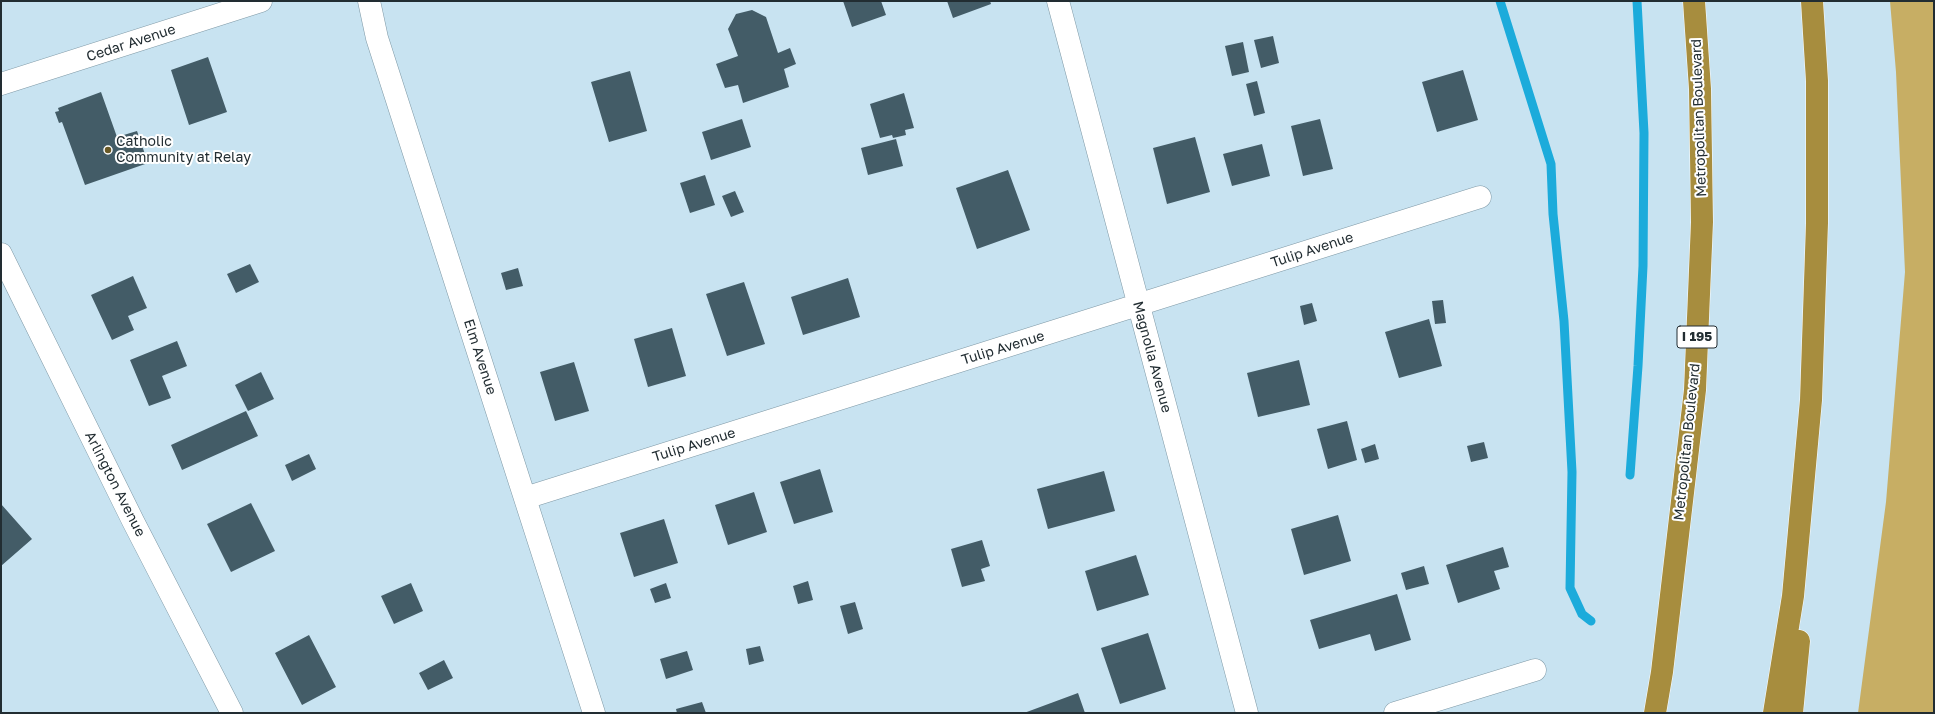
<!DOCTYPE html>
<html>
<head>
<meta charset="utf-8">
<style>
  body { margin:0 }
  #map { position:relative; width:1935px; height:714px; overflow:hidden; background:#c8e3f1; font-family:"Golos Text",sans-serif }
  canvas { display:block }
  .frame { position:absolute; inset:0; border:2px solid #222d32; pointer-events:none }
</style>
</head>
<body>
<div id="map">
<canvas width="1935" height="714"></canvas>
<div class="frame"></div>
</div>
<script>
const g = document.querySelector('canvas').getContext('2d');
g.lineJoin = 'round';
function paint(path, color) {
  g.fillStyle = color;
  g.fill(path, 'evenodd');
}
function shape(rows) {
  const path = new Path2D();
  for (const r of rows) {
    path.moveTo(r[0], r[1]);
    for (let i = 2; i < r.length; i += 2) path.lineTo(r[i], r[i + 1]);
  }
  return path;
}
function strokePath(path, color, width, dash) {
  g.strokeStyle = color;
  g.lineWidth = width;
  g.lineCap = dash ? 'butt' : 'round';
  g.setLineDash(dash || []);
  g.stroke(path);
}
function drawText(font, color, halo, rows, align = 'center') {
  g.font = font + ' "Golos Text",sans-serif';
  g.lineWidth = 4;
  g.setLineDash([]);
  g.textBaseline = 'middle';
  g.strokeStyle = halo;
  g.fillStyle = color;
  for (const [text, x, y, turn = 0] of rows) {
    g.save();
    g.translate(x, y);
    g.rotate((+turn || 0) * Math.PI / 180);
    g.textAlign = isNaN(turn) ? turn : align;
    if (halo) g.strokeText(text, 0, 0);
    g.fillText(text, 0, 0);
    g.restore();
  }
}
const green = shape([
  [1890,1,1934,1,1934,713,1858,713,1886,502,1905,272,1896,72]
]);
const stream = shape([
  [1500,1,1551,164,1553,214,1564,321,1572,472,1570,588,1582,614,1591,621],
  [1630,475,1638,366,1643,266,1644,133,1637,1]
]);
const building = shape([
  [843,1,881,1,886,15,852,27],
  [947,1,990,1,991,4,953,18],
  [752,10,766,17,778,53,790,48,796,64,784,69,789,87,743,103,738,85,725,88,716,64,738,56,728,29,736,14],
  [1273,36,1279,63,1261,68,1254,40],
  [1243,42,1249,72,1232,76,1225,46],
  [208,57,227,112,189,125,171,70],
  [1463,70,1478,120,1437,132,1422,82],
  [630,71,647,131,609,142,591,82],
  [1257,81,1265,113,1254,116,1246,84],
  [101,92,117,137,137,131,148,163,85,185,62,122,59,123,55,112,59,111,58,108],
  [904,93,914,128,905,130,906,135,893,138,892,135,880,138,870,104],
  [742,119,751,147,711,160,702,132],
  [1320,119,1333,169,1303,176,1291,126],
  [1195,137,1210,192,1167,204,1153,148],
  [896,139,903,166,868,175,861,148],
  [1262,144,1270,176,1232,186,1223,154],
  [1008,170,1030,230,977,249,956,188],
  [705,175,715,205,690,213,680,183],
  [735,191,744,212,731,217,722,196],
  [250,264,259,282,236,293,227,274],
  [518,268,523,286,506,290,501,273],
  [133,276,147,308,128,316,134,330,112,340,91,295],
  [848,278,860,317,803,335,791,297],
  [744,282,765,344,727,356,706,294],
  [1443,300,1446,323,1435,324,1432,301],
  [1312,303,1317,321,1304,325,1300,306],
  [1429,319,1442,366,1399,378,1385,332],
  [672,328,686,376,648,387,634,339],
  [177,341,187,366,162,376,171,398,149,406,130,360],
  [1299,360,1310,405,1258,417,1247,373],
  [574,362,589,411,555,421,540,372],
  [261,372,274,399,248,411,235,385],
  [246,411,258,436,182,470,171,445],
  [1347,421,1357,460,1328,469,1317,429],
  [1484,442,1488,458,1471,462,1467,446],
  [1375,444,1379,459,1365,463,1361,449],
  [309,454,316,469,292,481,285,465],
  [820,469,833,512,794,524,780,482],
  [1104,471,1115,511,1048,529,1037,489],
  [754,492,767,532,728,545,715,505],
  [251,503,275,551,231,572,207,524],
  [1,504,32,539,1,566],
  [1338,515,1351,561,1304,575,1291,529],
  [664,519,678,563,634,577,620,533],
  [982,540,990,566,981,569,985,581,962,587,951,549],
  [1503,547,1509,567,1494,571,1500,589,1458,603,1446,565],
  [1136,555,1149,595,1097,611,1085,571],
  [1424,566,1429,584,1406,590,1401,573],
  [808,581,813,600,798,604,793,586],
  [411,583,423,611,394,624,381,596],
  [666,583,671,598,655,603,650,589],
  [1397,594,1411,640,1375,651,1370,634,1319,649,1310,620],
  [855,602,863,629,848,634,840,606],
  [1148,633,1166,689,1120,704,1101,648],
  [309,635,336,687,302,705,275,653],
  [760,646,764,661,749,665,746,649],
  [687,651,693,670,666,679,660,659],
  [444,660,453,678,428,690,419,673],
  [1078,693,1085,713,1024,713],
  [702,702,706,713,677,713,676,709]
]);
const minor = shape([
  [369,1,377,38,594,713],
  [1058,1,1247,713],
  [1,254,133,521,232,713],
  [525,498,1480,197],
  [1395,713,1535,670]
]);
const tertiary = shape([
  [1,84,261,1]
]);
const motorway = shape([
  [1655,713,1662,672,1695,390,1702,222,1700,89,1694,1],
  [1774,713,1793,596,1811,400,1817,223,1817,81,1812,1],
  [1792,713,1799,641]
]);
const markers = [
  [108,150,4,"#695926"]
];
const shields = [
  [1697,337,40]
];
const shieldNames = [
  ["I 195",1697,337]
];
const streetNames = [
  ["Cedar Avenue",131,43,-18],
  ["Metropolitan Boulevard",1699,118,-92],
  ["Tulip Avenue",1312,250,-18],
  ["Tulip Avenue",1003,348,-17],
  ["Elm Avenue",480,357,72],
  ["Magnolia Avenue",1152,357,75],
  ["Metropolitan Boulevard",1687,442,-84],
  ["Tulip Avenue",694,445,-17],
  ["Arlington Avenue",115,484,63]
];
const poiNames = [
  ["Catholic",116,142],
  ["Community at Relay",116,158]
];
paint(green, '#c7ae64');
strokePath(stream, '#1cabdb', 9);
paint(building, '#435c67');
strokePath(minor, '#7f99a6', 23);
strokePath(tertiary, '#7f99a6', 23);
strokePath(motorway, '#fff', 23);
strokePath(minor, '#fff', 22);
strokePath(tertiary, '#fff', 22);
strokePath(motorway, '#a78d3e', 22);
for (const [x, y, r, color] of markers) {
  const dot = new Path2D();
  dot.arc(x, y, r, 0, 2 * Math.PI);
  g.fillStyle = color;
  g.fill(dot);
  strokePath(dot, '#fff', 1.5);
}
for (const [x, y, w] of shields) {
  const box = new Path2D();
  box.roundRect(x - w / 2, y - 11, w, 22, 3);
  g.fillStyle = '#fff';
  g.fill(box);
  strokePath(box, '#222d32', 1);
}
drawText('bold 13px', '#222d32', null, shieldNames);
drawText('14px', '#222d32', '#fff', streetNames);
drawText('14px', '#222d32', '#fff', poiNames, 'left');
</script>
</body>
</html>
